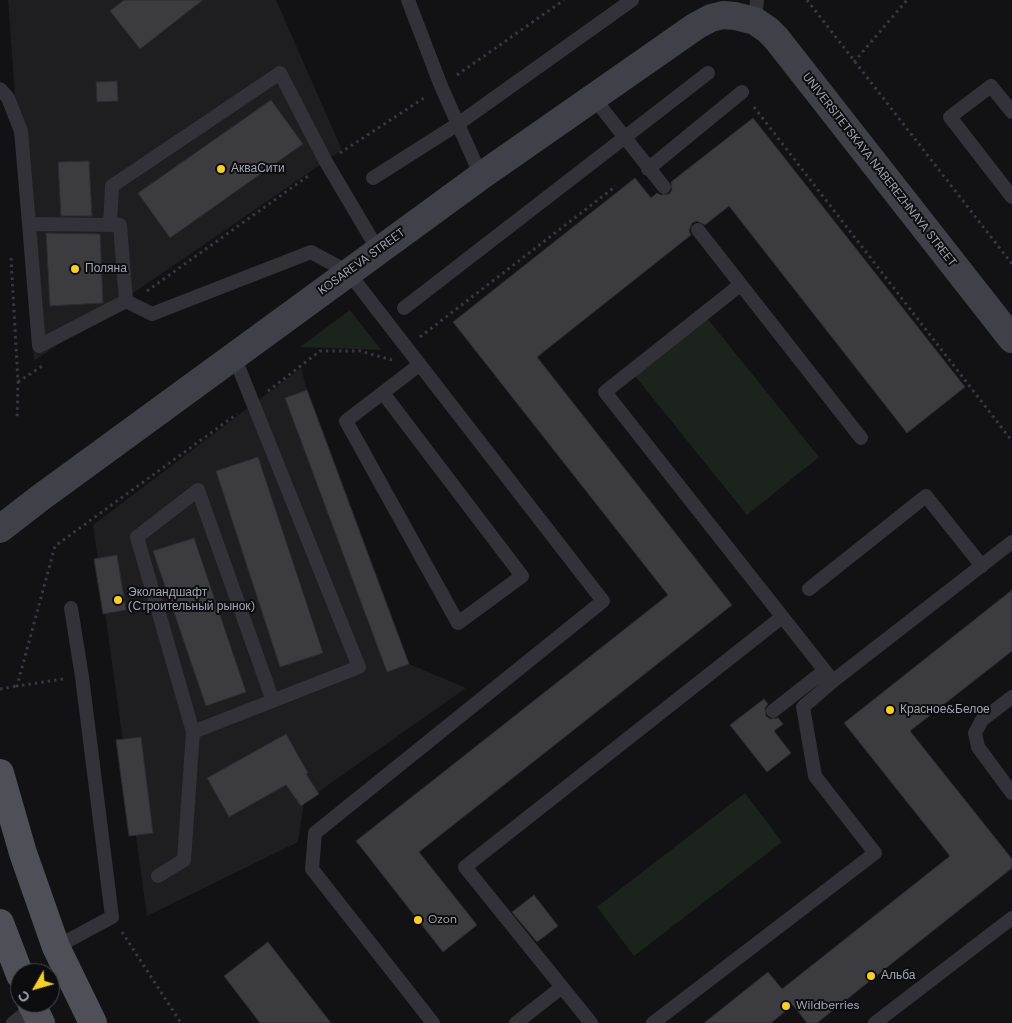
<!DOCTYPE html>
<html>
<head>
<meta charset="utf-8">
<style>
  body { margin:0 }
  #map { position:relative; width:1012px; height:1023px; overflow:hidden; background:#121113; font-family:"DM Sans",sans-serif }
  canvas { display:block }
  .north { position:absolute; left:10px; top:963px; width:50px; height:50px; box-sizing:border-box; background:#0d0c0e; border:1px solid #494950; border-radius:50%; rotate:232deg; font-size:14px; font-weight:700; line-height:20px; text-align:center; color:#a2a5b4 }
  .north::after { content:''; display:block; margin:auto; width:18px; height:22px; background:#f5d027; clip-path:polygon(50% 0,100% 100%,50% 72%,0 100%) }
</style>
</head>
<body>
<div id="map">
<canvas width="1012" height="1023"></canvas>
<div class="north">С</div>
</div>
<script>
const g = document.querySelector('canvas').getContext('2d');
g.lineJoin = 'round';
function paint(path, color) {
  g.fillStyle = color;
  g.fill(path, 'evenodd');
}
function shape(rows) {
  const path = new Path2D();
  for (const r of rows) {
    path.moveTo(r[0], r[1]);
    for (let i = 2; i < r.length; i += 2) path.lineTo(r[i], r[i + 1]);
  }
  return path;
}
function strokePath(path, color, width, dash) {
  g.strokeStyle = color;
  g.lineWidth = width;
  g.lineCap = dash ? 'butt' : 'round';
  g.setLineDash(dash || []);
  g.stroke(path);
}
function drawText(font, color, halo, rows, align = 'center') {
  g.font = font + ' "DM Sans",sans-serif';
  g.lineWidth = 4;
  g.setLineDash([]);
  g.textBaseline = 'middle';
  g.strokeStyle = halo;
  g.fillStyle = color;
  for (const [text, x, y, turn = 0] of rows) {
    g.save();
    g.translate(x, y);
    g.rotate((+turn || 0) * Math.PI / 180);
    g.textAlign = isNaN(turn) ? turn : align;
    if (halo) g.strokeText(text, 0, 0);
    g.fillText(text, 0, 0);
    g.restore();
  }
}
const built = shape([
  [8,0,276,0,342,150,34,361],
  [301,368,307,390,409,664,466,688,304,802,298,842,147,916,93,525]
]);
const green = shape([
  [350,310,381,350,300,347],
  [707,318,819,457,747,515,635,376],
  [745,793,782,842,634,956,597,907]
]);
const building = shape([
  [124,0,203,0,140,49,110,11,124,0],
  [117,81,118,101,97,102,96,82,117,81],
  [271,100,303,144,170,238,138,193,271,100],
  [753,118,965,387,907,433,729,206,705,225,697,221,692,223,689,231,691,235,537,357,732,605,419,852,477,925,443,952,356,841,668,595,453,322,635,178,651,198,657,193,661,195,669,194,672,190,671,182,753,118],
  [89,161,92,216,61,216,58,162,89,161],
  [46,233,100,234,103,303,50,306,46,233],
  [307,390,409,664,387,672,285,398,307,390],
  [258,457,323,653,280,667,216,471,258,457],
  [194,538,246,692,206,706,153,551,194,538],
  [117,555,126,610,103,614,94,559,117,555],
  [1012,590,1012,651,910,731,1012,859,1012,868,817,1023,807,1023,793,1005,771,1023,704,1023,768,972,782,989,950,856,844,723,1012,590],
  [764,699,768,704,765,708,766,716,770,719,778,718,783,724,774,731,791,753,767,772,730,725,764,699],
  [286,734,308,773,306,774,319,794,301,806,286,785,229,817,207,778,286,734],
  [141,737,153,833,129,836,116,740,141,737],
  [534,895,558,926,537,942,512,912,534,895],
  [268,942,331,1023,260,1023,224,976,268,942]
]);
const path = shape([
  [807,0,1012,264],
  [854,62,907,0],
  [457,75,564,0],
  [754,107,1012,441],
  [340,153,427,96],
  [11,258,18,382,17,420],
  [147,291,311,174],
  [420,337,616,186],
  [18,382,42,366],
  [268,391,320,351,360,351,392,360],
  [63,679,17,686,55,546,237,414],
  [0,689,17,686],
  [122,932,181,1023]
]);
const service = shape([
  [408,0,441,86,481,176],
  [755,21,757,0],
  [0,89,8,98,21,131,29,224,39,346,126,301,120,225,29,224],
  [593,97,664,187],
  [1012,112,991,86,950,117,1012,197],
  [648,169,742,92],
  [373,178,458,124,632,0],
  [110,225,112,186,280,73,326,162,378,250],
  [698,230,861,438],
  [740,285,605,392,833,681],
  [126,301,152,314,311,252,348,272,603,601,315,833,312,869,433,1023],
  [404,308,708,73],
  [383,393,522,576,458,623,346,421,419,365],
  [809,589,926,496,982,566],
  [1012,697,982,720,975,733,978,747,1012,793],
  [773,711,824,671],
  [193,732,137,537,198,490,273,701],
  [158,876,184,860,193,732,359,667,234,356],
  [56,947,112,917,82,677,71,608],
  [13,1023,33,1007],
  [516,1023,562,987],
  [591,1023,465,867,782,617],
  [653,1023,875,853,815,776,803,707,833,681,1012,542],
  [875,1023,1012,918]
]);
const secondary = shape([
  [0,529,40,498,481,176,696,26,711,18,723,15,735,16,755,21,768,30,776,38,1012,339]
]);
const primary = shape([
  [0,773,23,853,56,947,93,1023],
  [0,923,20,975],
  [31,1003,41,1023]
]);
const markers = [
  [221,169,5,"#f5d027"],
  [75,269,5,"#f5d027"],
  [118,600,5,"#f5d027"],
  [890,710,5,"#f5d027"],
  [418,920,5,"#f5d027"],
  [871,976,5,"#f5d027"],
  [786,1006,5,"#f5d027"]
];
const poiNames = [
  ["АкваСити",231,169],
  ["Поляна",85,269],
  ["Эколандшафт",128,593],
  ["(Строительный рынок)",128,607],
  ["Красное&Белое",900,710],
  ["Ozon",428,920],
  ["Альба",881,976],
  ["Wildberries",796,1006]
];
const streetNames = [
  ["UNIVERSITETSKAYA NABEREZHNAYA STREET",879,170,52],
  ["KOSAREVA STREET",362,262,-36]
];
paint(built, '#1e1d20');
paint(green, '#1c231d');
paint(building, '#3c3b40');
strokePath(building, '#2c2b2f', 1);
strokePath(path, '#38393f', 3, [2.5, 4]);
strokePath(service, '#323238', 14);
strokePath(secondary, '#404148', 28);
strokePath(primary, '#4e4f57', 28);
for (const [x, y, r, color] of markers) {
  const dot = new Path2D();
  dot.arc(x, y, r, 0, 2 * Math.PI);
  g.fillStyle = color;
  g.fill(dot);
  strokePath(dot, '#0d0c0e', 2);
}
drawText('12px', '#a2a5b4', '#0d0c0e', poiNames, 'left');
drawText('12px', '#a2a5b4', '#0d0c0e', streetNames);
</script>
</body>
</html>
